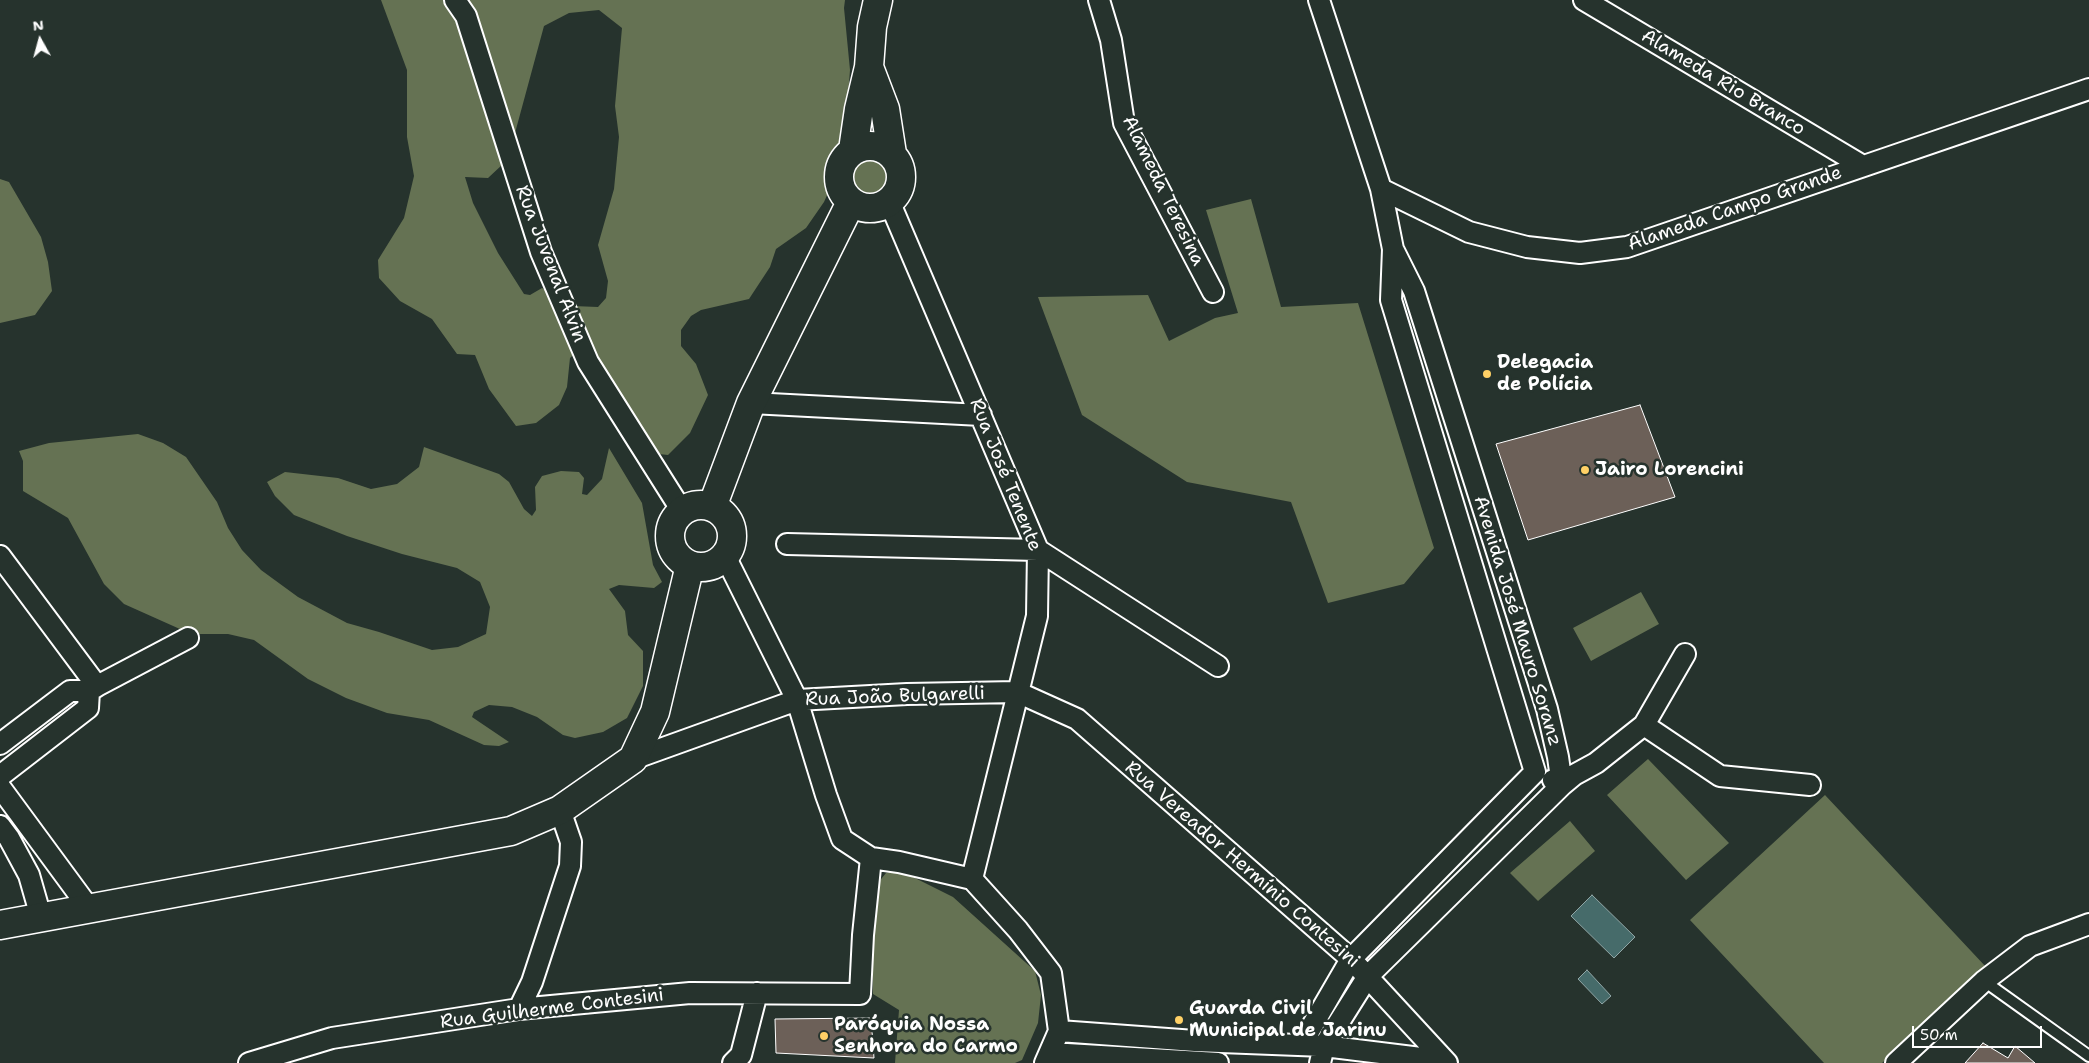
<!DOCTYPE html>
<html>
<head>
<meta charset="utf-8">
<style>
  body { margin:0 }
  #map { position:relative; width:2089px; height:1063px; overflow:hidden; background:#26332d; font-family:"Shantell Sans",sans-serif }
  canvas { display:block }
  .north { position:absolute; left:15px; top:15px; width:50px; height:50px; -webkit-text-stroke:4px #26332d; paint-order:stroke; rotate:353deg; font-size:14px; font-weight:700; line-height:20px; text-align:center; color:#fff }
  .north::after { content:''; display:block; margin:auto; width:18px; height:22px; background:#fff; clip-path:polygon(50% 0,100% 100%,50% 72%,0 100%) }
  .scale { position:absolute; left:1912px; top:1026px; width:130px; height:22px; box-sizing:border-box; border:2px solid #fff; border-top:0; padding-left:6px; font-size:15px; line-height:18px; white-space:nowrap; color:#fff; -webkit-text-stroke:4px #26332d; paint-order:stroke }
</style>
</head>
<body>
<div id="map">
<canvas width="2089" height="1063"></canvas>
<div class="north">N</div>
<div class="scale">50 m</div>
</div>
<script>
const g = document.querySelector('canvas').getContext('2d');
g.lineJoin = 'round';
function paint(path, color) {
  g.fillStyle = color;
  g.fill(path, 'evenodd');
}
function shape(rows) {
  const path = new Path2D();
  for (const r of rows) {
    if (r.length === 3) {
      path.moveTo(r[0] + r[2], r[1]);
      path.arc(r[0], r[1], r[2], 0, 2 * Math.PI);
      continue;
    }
    path.moveTo(r[0], r[1]);
    for (let i = 2; i < r.length; i += 2) path.lineTo(r[i], r[i + 1]);
  }
  return path;
}
function strokePath(path, color, width, dash) {
  g.strokeStyle = color;
  g.lineWidth = width;
  g.lineCap = dash ? 'butt' : 'round';
  g.setLineDash(dash || []);
  g.stroke(path);
}
function drawText(font, color, halo, rows, align = 'center') {
  g.font = font + ' "Shantell Sans",sans-serif';
  g.lineWidth = 5;
  g.setLineDash([]);
  g.textBaseline = 'middle';
  g.strokeStyle = halo;
  g.fillStyle = color;
  for (const [text, x, y, turn = 0] of rows) {
    g.save();
    g.translate(x, y);
    g.rotate((+turn || 0) * Math.PI / 180);
    g.textAlign = isNaN(turn) ? turn : align;
    if (halo) g.strokeText(text, 0, 0);
    g.fillText(text, 0, 0);
    g.restore();
  }
}
const green = shape([
  [381,0,845,0,844,8,850,70,845,136,836,175,824,202,806,228,776,249,770,267,749,299,701,310,691,316,681,330,681,346,696,364,708,395,690,433,668,455,659,454,631,425,575,353,570,358,567,387,559,405,536,423,516,426,489,389,475,355,457,354,432,319,400,301,379,278,378,260,404,218,414,176,407,137,407,70],
  [599,10,622,28,615,106,619,137,614,189,598,245,608,281,606,298,598,307,573,306,542,288,530,295,524,294,498,253,473,203,465,177,488,178,517,151,515,133,544,26,569,13],
  [869,172,21],
  [0,179,9,182,41,237,48,262,52,291,35,315,0,323],
  [1251,199,1281,307,1358,303,1434,548,1404,584,1328,603,1291,502,1187,482,1082,415,1038,297,1148,295,1169,341,1215,318,1238,313,1206,210],
  [138,434,163,443,186,457,217,502,228,528,242,550,261,570,298,597,347,623,379,632,432,650,458,647,486,634,490,607,480,582,457,568,402,554,347,536,294,515,275,496,267,482,285,472,338,478,371,489,397,484,419,467,424,447,499,474,509,482,524,509,532,516,536,510,535,487,542,476,561,471,579,472,584,478,582,494,587,495,602,479,609,448,642,503,653,565,662,582,654,588,619,585,609,589,625,611,628,635,643,651,643,686,627,718,603,732,575,738,563,735,537,717,512,707,489,705,474,712,472,717,509,742,499,746,484,745,429,720,387,713,346,698,308,679,254,640,228,634,191,634,124,604,104,584,68,518,23,491,23,461,19,451,49,443],
  [1641,592,1659,624,1591,661,1573,628],
  [1648,759,1729,843,1686,880,1607,795],
  [1825,795,1986,967,1882,1063,1824,1063,1690,920],
  [1570,821,1595,851,1538,901,1510,873],
  [901,871,953,897,1035,971,1041,995,1038,1023,1022,1060,1015,1063,895,1063,899,1010,873,994,873,900,877,884,886,873]
]);
const water = shape([
  [1592,895,1635,937,1614,958,1571,916,1592,895],
  [1587,970,1611,996,1602,1004,1578,979,1587,970]
]);
const building = shape([
  [1640,405,1675,497,1528,540,1496,444,1640,405],
  [871,1018,874,1058,776,1053,775,1019,871,1018],
  [1983,1043,2008,1058,2015,1046,2035,1063,1965,1063,1983,1043]
]);
const service = shape([
  [1984,981,2089,1056]
]);
const minor = shape([
  [455,0,466,16,541,252,588,362,682,511],
  [1099,0,1111,40,1124,123,1213,292],
  [1584,0,1863,166],
  [1381,189,1469,232,1527,247,1580,253,1627,247,2089,89],
  [889,201,1038,550,1037,616,972,879],
  [751,403,981,415],
  [787,544,1038,550,1218,666],
  [0,556,97,686,89,691,70,691,0,744],
  [725,556,797,700,826,795,842,839,871,858],
  [97,686,188,638],
  [1644,725,1720,776,1810,785],
  [633,759,797,700,907,694,1017,692,1077,719,1351,959,1447,1063],
  [0,776,88,708,89,691],
  [1553,780,1562,785,1574,775,1596,763,1644,725,1685,654],
  [0,787,89,908],
  [0,826,9,838,29,875,41,917],
  [519,1009,532,982,570,866,571,842,560,810],
  [1059,1031,1195,1041,1324,1046,1445,1061],
  [1301,1045,1351,959,1535,772,1391,300,1393,249,1381,189,1319,0],
  [1050,1053,1218,1063],
  [249,1063,332,1038,519,1009,690,993,860,994,863,935,871,858,899,862,972,879,1018,930,1051,973,1059,1031,1045,1063],
  [733,1063,741,1055,757,993],
  [1320,1063,1324,1046,1368,976,1562,785,1558,757,1547,709,1414,291,1394,251],
  [1896,1063,1984,981,2030,946,2089,924]
]);
const secondary = shape([
  [869,67,885,109,892,154],
  [870,177,31],
  [853,150,859,109,869,67,872,27,878,0],
  [701,536,31],
  [712,507,751,403,851,202],
  [0,925,511,831,560,810,633,759,655,712,690,565]
]);
const markers = [
  [1487,374,5,"#ffd166"],
  [1585,470,5,"#ffd166"],
  [1179,1020,5,"#ffd166"],
  [824,1036,5,"#ffd166"]
];
const streetNames = [
  ["Alameda Rio Branco",1723,83,31],
  ["Alameda Teresina",1163,191,64],
  ["Alameda Campo Grande",1735,209,-19],
  ["Rua Juvenal Alvin",550,264,69],
  ["Rua José Tenente",1005,475,68],
  ["Avenida José Mauro Soranz",1517,621,73],
  ["Rua João Bulgarelli",895,697,-2],
  ["Rua Vereador Hermínio Contesini",1242,865,41],
  ["Rua Guilherme Contesini",552,1009,-7]
];
const poiNames = [
  ["Delegacia",1497,363],
  ["de Polícia",1497,385],
  ["Jairo Lorencini",1595,470],
  ["Guarda Civil",1189,1009],
  ["Municipal de Jarinu",1189,1031],
  ["Paróquia Nossa",834,1025],
  ["Senhora do Carmo",834,1047]
];
paint(green, '#657253');
paint(water, '#466b6a');
strokePath(water, '#90a6a6', 1);
paint(building, '#6c6058');
strokePath(building, '#fff', 1);
strokePath(service, '#fff', 14);
strokePath(minor, '#fff', 24);
strokePath(secondary, '#fff', 31);
strokePath(service, '#26332d', 10);
strokePath(minor, '#26332d', 20);
strokePath(secondary, '#26332d', 28);
for (const [x, y, r, color] of markers) {
  const dot = new Path2D();
  dot.arc(x, y, r, 0, 2 * Math.PI);
  g.fillStyle = color;
  g.fill(dot);
  strokePath(dot, '#26332d', 2);
}
drawText('19px', '#fff', '#26332d', streetNames);
drawText('bold 19px', '#fff', '#26332d', poiNames, 'left');
</script>
</body>
</html>
